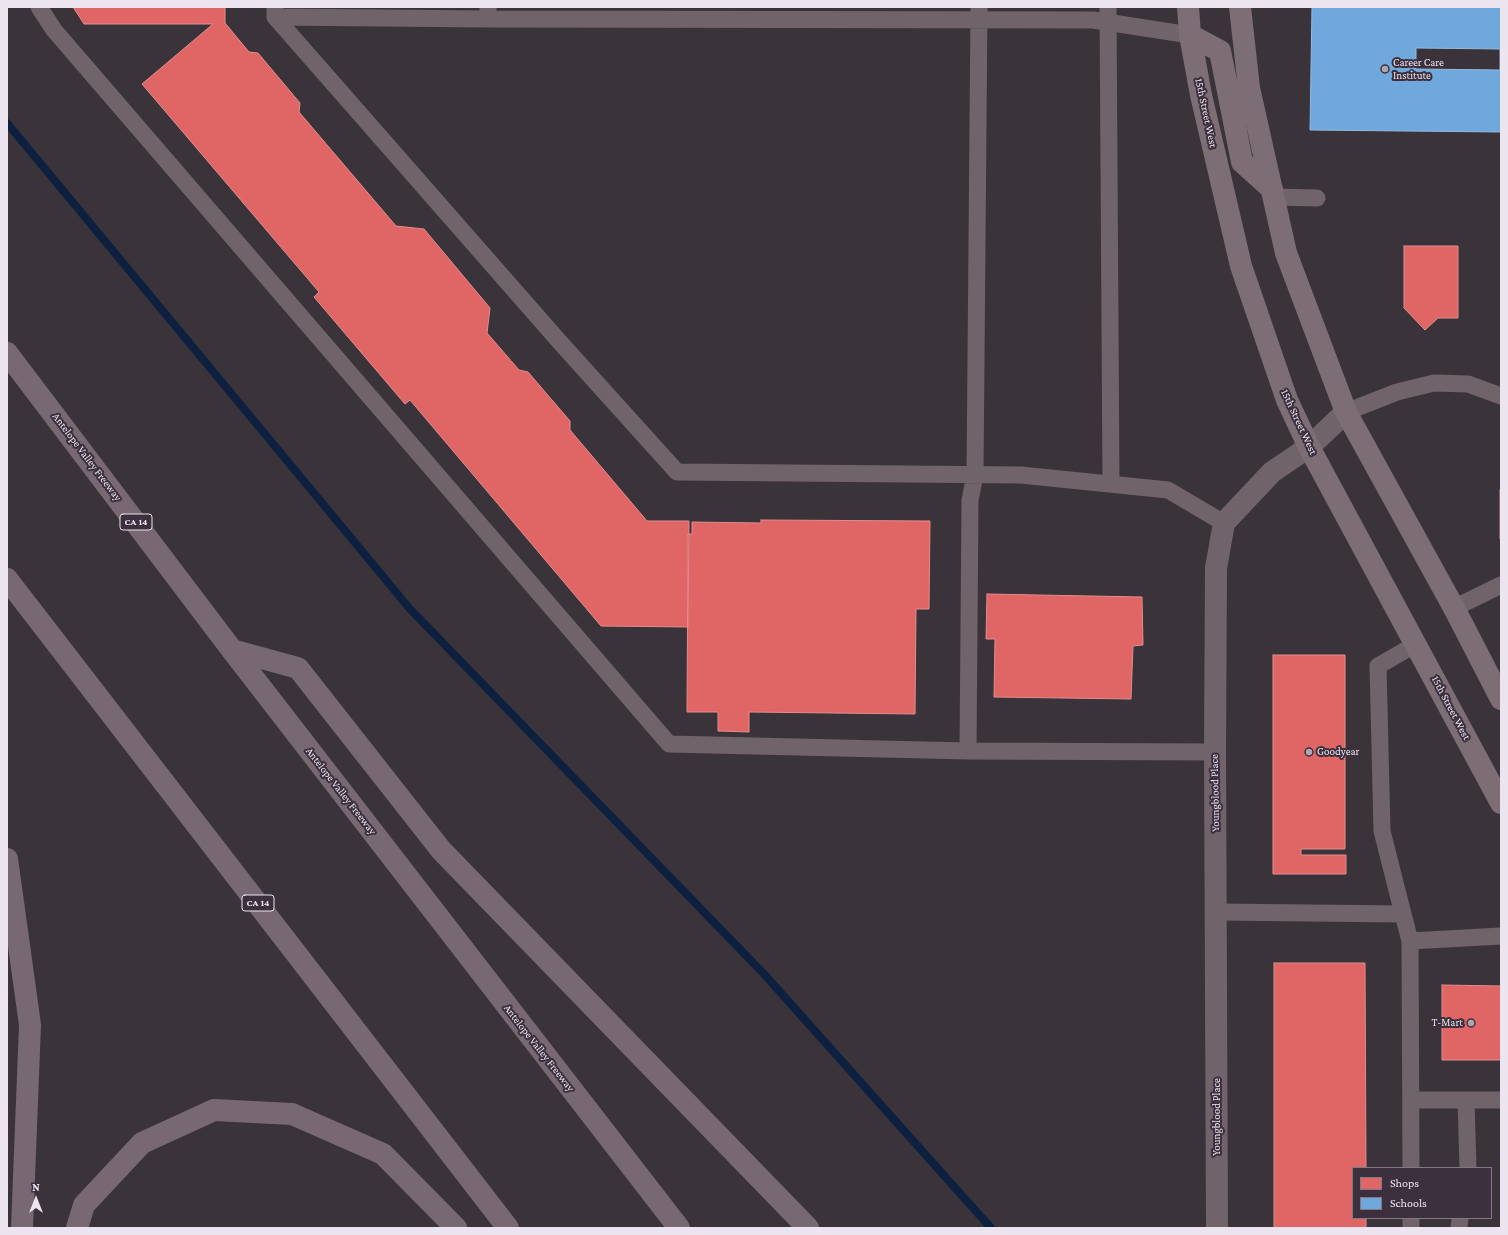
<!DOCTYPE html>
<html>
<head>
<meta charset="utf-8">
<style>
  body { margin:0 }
  #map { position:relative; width:1508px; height:1235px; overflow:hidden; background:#3a343a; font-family:"Crimson Pro",serif }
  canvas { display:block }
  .frame { position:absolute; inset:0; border:8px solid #ece4ee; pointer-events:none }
  .legend { position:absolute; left:1352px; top:1167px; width:140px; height:52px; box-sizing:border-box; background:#3c303e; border:1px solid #827884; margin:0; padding:5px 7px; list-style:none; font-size:12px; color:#ece4ee }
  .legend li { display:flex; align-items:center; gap:8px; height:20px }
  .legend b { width:20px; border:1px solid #827884 }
  .north { position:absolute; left:16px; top:1179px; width:40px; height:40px; -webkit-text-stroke:3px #3c303e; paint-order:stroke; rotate:0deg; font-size:11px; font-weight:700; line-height:16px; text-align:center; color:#ece4ee }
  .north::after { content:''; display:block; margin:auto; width:14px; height:18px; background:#ece4ee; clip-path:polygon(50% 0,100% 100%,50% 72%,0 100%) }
</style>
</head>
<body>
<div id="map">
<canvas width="1508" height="1235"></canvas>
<div class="frame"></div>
<ul class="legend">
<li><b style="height:11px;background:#e06666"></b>Shops</li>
<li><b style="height:11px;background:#6fa8dc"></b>Schools</li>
</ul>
<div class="north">N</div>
</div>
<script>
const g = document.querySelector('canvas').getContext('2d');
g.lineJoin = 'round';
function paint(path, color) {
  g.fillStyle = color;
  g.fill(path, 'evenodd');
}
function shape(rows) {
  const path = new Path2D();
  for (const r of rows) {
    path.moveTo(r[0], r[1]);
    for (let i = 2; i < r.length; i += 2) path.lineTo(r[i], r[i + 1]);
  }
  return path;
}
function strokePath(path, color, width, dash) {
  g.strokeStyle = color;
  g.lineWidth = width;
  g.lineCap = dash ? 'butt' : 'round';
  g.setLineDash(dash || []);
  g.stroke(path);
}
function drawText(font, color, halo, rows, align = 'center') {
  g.font = font + ' "Crimson Pro",serif';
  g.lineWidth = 4;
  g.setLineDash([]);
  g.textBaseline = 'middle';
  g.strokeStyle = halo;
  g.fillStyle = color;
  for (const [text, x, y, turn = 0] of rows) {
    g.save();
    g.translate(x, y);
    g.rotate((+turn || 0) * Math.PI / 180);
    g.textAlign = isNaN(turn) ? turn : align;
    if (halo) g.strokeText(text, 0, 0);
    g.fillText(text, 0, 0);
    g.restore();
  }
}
const shops = shape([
  [73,7,225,7,225,23,249,52,258,53,300,103,299,112,396,226,424,229,490,308,487,333,519,370,528,372,570,421,570,430,647,521,689,521,688,627,601,626,410,400,405,404,314,297,319,292,142,84,213,24,84,24,73,7],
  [1404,246,1458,246,1458,318,1438,318,1425,330,1404,308,1404,246],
  [1500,490,1501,490,1501,539,1500,539,1500,490],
  [761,520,930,521,929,609,916,609,915,714,749,712,749,732,718,731,718,712,687,712,688,534,692,534,692,522,761,523,761,520],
  [987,594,1142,597,1143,645,1133,646,1131,699,994,697,995,639,986,639,987,594],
  [1273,655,1345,655,1345,849,1301,849,1301,855,1346,855,1346,874,1273,874,1273,655],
  [1274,963,1365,963,1366,1168,1353,1168,1353,1218,1366,1218,1366,1228,1274,1228,1274,963],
  [1442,985,1501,986,1501,1060,1442,1060,1442,985]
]);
const schools = shape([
  [1312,7,1501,7,1501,132,1310,130,1312,7],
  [1416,48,1500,49,1500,70,1416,69,1416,48]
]);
const stream = shape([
  [7,123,410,609,764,974,991,1228]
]);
const lane = shape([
  [39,7,54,30,669,744,968,751,1215,752],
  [275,7,275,17,558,340,677,472,1021,475,1168,490,1224,523],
  [488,7,488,19,1093,20,1190,35],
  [1108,7,1111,484],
  [275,17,488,19],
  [1274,197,1317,198],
  [1346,412,1397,392,1434,383,1468,384,1501,396],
  [1454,608,1501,585],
  [968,751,970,500,975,475,979,7],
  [1217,912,1403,914,1410,941,1411,1168],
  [1403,914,1382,831,1378,666,1416,644],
  [1410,941,1501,936],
  [1411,1100,1501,1100],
  [1466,1100,1468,1168],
  [1411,1218,1411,1228],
  [1459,1228,1460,1218]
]);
const street = shape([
  [1217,1228,1215,752,1216,568,1224,523,1272,472,1309,447,1346,412]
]);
const secondary = shape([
  [1188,7,1190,35,1201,95,1241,266,1287,400,1309,447,1501,803],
  [1240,7,1249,88,1286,253,1346,412,1454,608,1501,699],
  [1190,35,1220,51,1242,162,1272,189]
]);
const highway = shape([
  [7,353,232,650,679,1228],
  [7,579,508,1228],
  [232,650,298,668,441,850,808,1228],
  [7,859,30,1025,22,1228],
  [77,1228,84,1205,142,1143,214,1110,292,1114,383,1154,456,1228]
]);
const markers = [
  [1385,69,4,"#aea6af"],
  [1309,752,4,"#aea6af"],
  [1471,1023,4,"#aea6af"]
];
const shields = [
  [136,522,32],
  [258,903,32]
];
const shieldNames = [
  ["CA 14",136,522],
  ["CA 14",258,903]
];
const poiNames = [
  ["Career Care",1393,63],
  ["Institute",1393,76],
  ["Goodyear",1317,752],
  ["T-Mart",1463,1023,"right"]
];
const streetNames = [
  ["15th Street West",1206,113,78],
  ["15th Street West",1299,422,65],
  ["Antelope Valley Freeway",87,457,53],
  ["15th Street West",1451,708,62],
  ["Antelope Valley Freeway",341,791,52],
  ["Youngblood Place",1215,793,-91],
  ["Antelope Valley Freeway",539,1048,52],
  ["Youngblood Place",1217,1117,-90]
];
paint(shops, '#e06666');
strokePath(shops, '#e48c8f', 1);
paint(schools, '#6fa8dc');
strokePath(schools, '#94bae1', 1);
strokePath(stream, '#0e2040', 8);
strokePath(lane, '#70636a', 17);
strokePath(street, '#70636a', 22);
strokePath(secondary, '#7d6d75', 22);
strokePath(highway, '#786871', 22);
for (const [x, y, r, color] of markers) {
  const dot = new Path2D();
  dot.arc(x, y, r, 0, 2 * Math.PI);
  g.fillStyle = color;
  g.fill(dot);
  strokePath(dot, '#3c303e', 1.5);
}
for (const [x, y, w] of shields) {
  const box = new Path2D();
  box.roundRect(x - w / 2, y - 8, w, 16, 3);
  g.fillStyle = '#3c303e';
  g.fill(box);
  strokePath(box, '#ece4ee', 1);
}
drawText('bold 10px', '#ece4ee', null, shieldNames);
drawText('11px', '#ece4ee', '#3c303e', poiNames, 'left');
drawText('11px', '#ece4ee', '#3c303e', streetNames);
</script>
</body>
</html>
